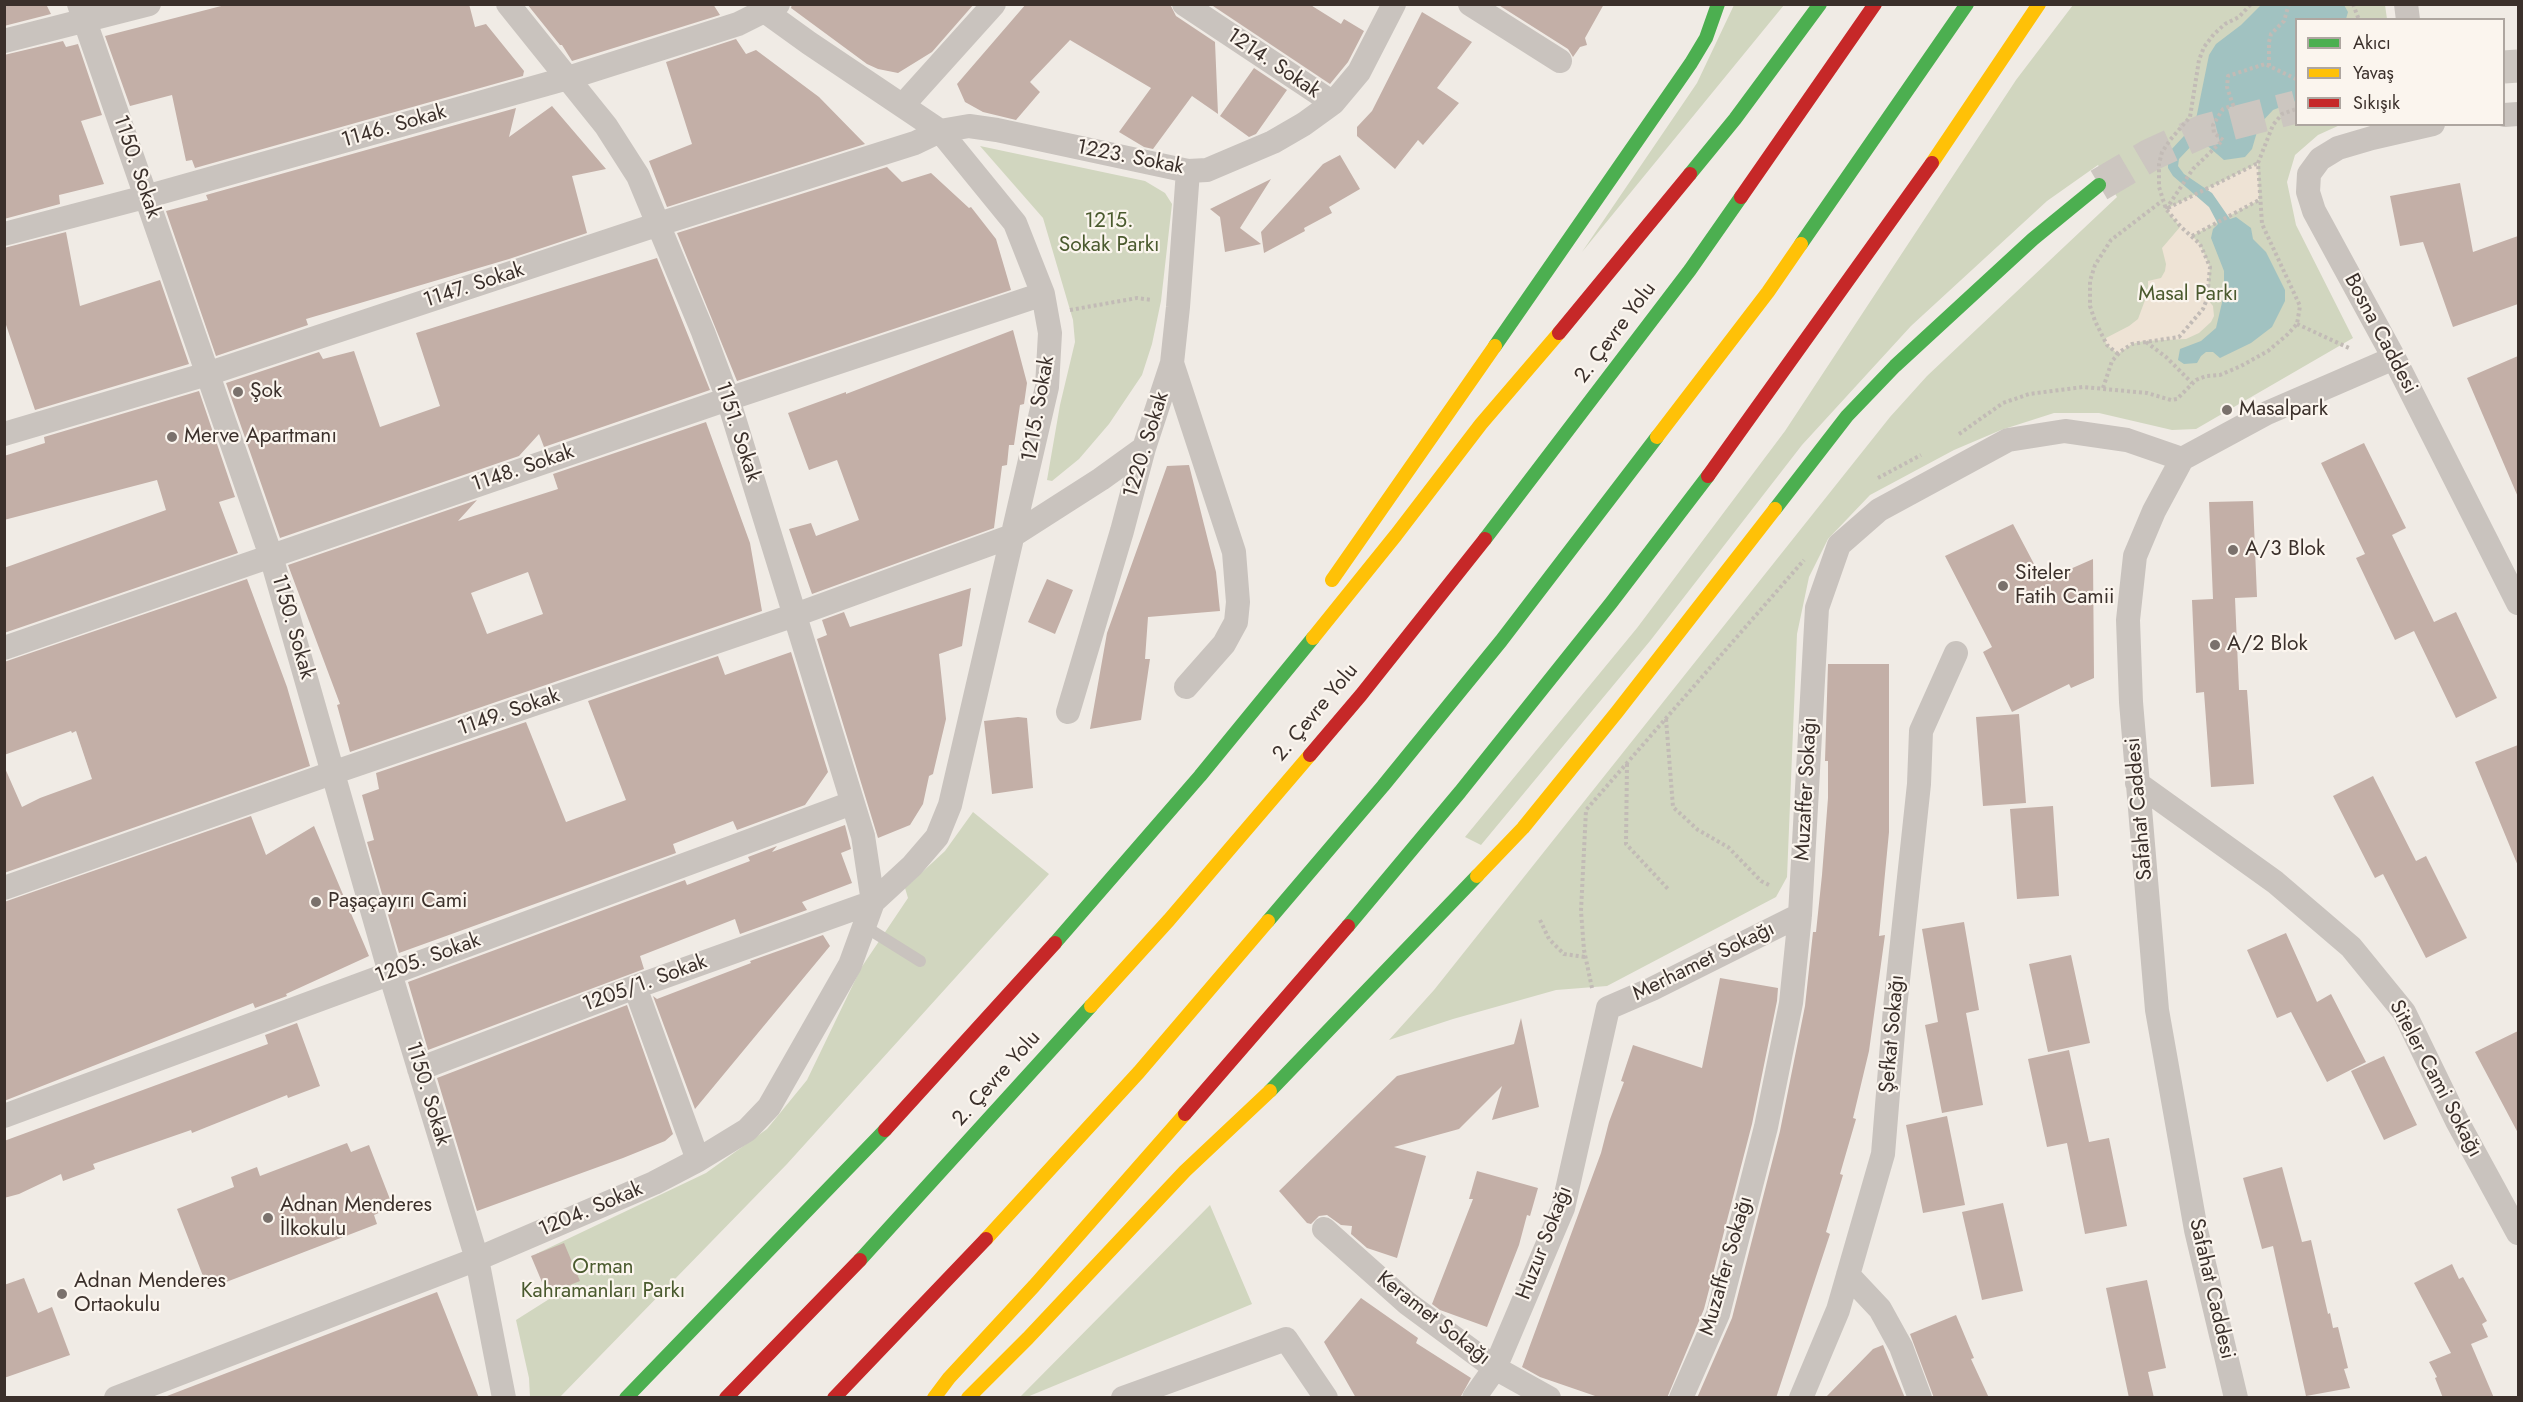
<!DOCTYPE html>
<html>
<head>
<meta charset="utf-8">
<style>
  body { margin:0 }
  #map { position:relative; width:2523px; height:1402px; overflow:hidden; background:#f0ebe5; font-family:Jost,sans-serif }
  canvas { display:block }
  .frame { position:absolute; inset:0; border:6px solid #3b302b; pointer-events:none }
  .legend { position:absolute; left:2295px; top:18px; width:210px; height:108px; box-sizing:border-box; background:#fbf5ee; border:2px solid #aea6a0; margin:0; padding:8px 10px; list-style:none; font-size:18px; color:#3b302b }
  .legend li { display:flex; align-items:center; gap:12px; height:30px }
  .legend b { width:30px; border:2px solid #aea6a0 }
</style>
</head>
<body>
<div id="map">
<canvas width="2523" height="1402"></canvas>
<div class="frame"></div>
<ul class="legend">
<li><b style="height:8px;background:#4caf50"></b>Akıcı</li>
<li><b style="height:8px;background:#ffc107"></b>Yavaş</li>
<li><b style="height:8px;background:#c62828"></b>Sıkışık</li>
</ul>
</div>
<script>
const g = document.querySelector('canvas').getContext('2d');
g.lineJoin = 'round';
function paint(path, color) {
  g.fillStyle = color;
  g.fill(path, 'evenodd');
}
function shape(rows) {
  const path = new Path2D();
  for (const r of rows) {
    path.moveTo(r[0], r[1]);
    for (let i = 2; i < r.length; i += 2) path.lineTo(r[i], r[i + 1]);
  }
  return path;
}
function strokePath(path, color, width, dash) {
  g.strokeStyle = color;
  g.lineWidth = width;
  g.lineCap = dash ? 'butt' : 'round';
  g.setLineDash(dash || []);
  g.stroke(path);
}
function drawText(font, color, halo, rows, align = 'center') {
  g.font = font + ' Jost,sans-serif';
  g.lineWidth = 4.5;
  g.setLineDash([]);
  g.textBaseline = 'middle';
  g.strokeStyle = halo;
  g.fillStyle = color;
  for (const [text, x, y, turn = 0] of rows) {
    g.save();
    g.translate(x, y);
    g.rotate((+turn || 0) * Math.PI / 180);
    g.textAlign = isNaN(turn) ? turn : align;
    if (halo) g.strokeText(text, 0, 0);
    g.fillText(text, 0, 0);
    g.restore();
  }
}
const green = shape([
  [1734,5,1784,5,1582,252,1697,83],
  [2073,5,2385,5,2387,19,2296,20,2296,124,2340,125,2318,135,2295,155,2287,182,2296,225,2353,338,2196,429,2172,430,2099,413,2054,413,2001,430,1954,450,1870,495,1828,539,1809,577,1797,634,1787,877,1776,897,1607,986,1556,990,1453,1019,1389,1040,1434,990,1890,417,1927,376,2117,197,2098,165,2047,201,1911,326,1802,445,1650,641,1481,845,1465,837,1637,628,1785,431,2016,80],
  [980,146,1145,181,1165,193,1172,204,1161,301,1152,344,1142,375,1109,424,1079,459,1052,481,1047,480,1060,405,1075,342,1073,320,1043,218],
  [973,812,1049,874,787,1164,560,1397,530,1397,529,1378,516,1320,554,1296,536,1254,706,1173,767,1129,807,1080,861,968,908,898,905,888,945,851],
  [1210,1205,1252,1304,1027,1397,1020,1397]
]);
const plaza = shape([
  [2258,163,2259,200,2192,236,2200,244,2210,267,2207,299,2213,306,2214,316,2211,322,2199,333,2186,339,2144,341,2132,344,2118,354,2107,345,2104,339,2129,326,2138,319,2148,292,2148,281,2161,278,2165,271,2166,264,2162,248,2180,227,2166,209]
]);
const water = shape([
  [2261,5,2344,5,2348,12,2346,19,2296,20,2296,101,2273,110,2259,125,2252,149,2245,157,2224,160,2203,142,2196,141,2179,159,2178,166,2184,174,2212,193,2230,219,2236,217,2251,228,2253,239,2266,252,2285,290,2285,301,2272,327,2251,343,2220,358,2213,352,2206,352,2201,356,2197,363,2184,364,2178,360,2180,349,2201,341,2216,328,2224,294,2224,271,2211,238,2213,229,2218,224,2209,207,2173,176,2168,168,2168,158,2171,150,2195,124,2209,55,2216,44,2241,25]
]);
const building = shape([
  [4,4,46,4,51,14,4,26],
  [229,4,469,4,475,27,486,24,524,71,523,76,195,168,192,160,186,161,172,95,130,106,105,36],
  [527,4,713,4,720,15,572,61,562,45,560,45],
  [792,4,974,4,932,52,898,73,878,69,867,64,791,8],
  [1026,4,1170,4,1176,16,1215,42,1218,114,1192,96,1153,149,1144,147,1119,132,1151,88,1070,40,1030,82,1040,92,1016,120,983,112,965,102,957,84],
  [1210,4,1309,4,1341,24,1344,19,1364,31,1348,62,1330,84],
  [1497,4,1604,4,1585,38,1587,45,1580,47,1573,57,1568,49],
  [1422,12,1472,42,1437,88,1459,103,1423,145,1418,140,1395,169,1357,136,1357,127,1372,111],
  [736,39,746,54,756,50,819,97,865,144,667,207,649,161,692,144,666,62],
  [63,41,66,47,78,44,102,115,81,121,104,184,59,195,60,204,4,219,4,55],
  [1254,68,1287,90,1256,134,1249,137,1220,116],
  [552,106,606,169,572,176,587,233,509,259,306,319,308,325,216,356,166,211,208,200,206,195,516,108,509,137],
  [1340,155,1360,189,1329,207,1332,213,1304,228,1305,231,1264,253,1261,232,1323,164],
  [887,167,902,182,931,173,969,208,971,207,996,239,1011,290,737,381,677,233],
  [1271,179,1240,228,1261,244,1225,252,1220,217,1210,209],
  [2460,183,2473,252,2518,236,2518,304,2453,327,2423,242,2400,246,2390,196],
  [66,232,80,306,160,280,189,364,35,410,4,319,4,248],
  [657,258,710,390,544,447,539,434,519,456,280,538,226,383,319,352,323,359,354,351,380,427,440,406,416,333],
  [1013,330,1027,383,1024,404,1020,405,1014,445,1009,445,1007,465,1002,466,994,528,812,594,789,529,811,523,816,536,859,520,837,460,809,470,788,413,846,392,846,394],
  [2518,356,2518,497,2467,378],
  [199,391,235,497,219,502,238,553,4,633,4,568,166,510,157,480,4,520,4,456,45,443,44,437],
  [706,422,750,543,762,611,350,752,337,705,340,704,288,565,477,500,458,521,558,489,553,474],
  [528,572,543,614,487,634,471,593],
  [2364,443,2406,528,2392,535,2434,622,2456,612,2497,698,2456,718,2414,631,2395,640,2356,558,2365,554,2321,463],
  [1189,465,1216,572,1220,611,1148,617,1145,659,1150,659,1141,720,1090,729,1107,633,1167,466],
  [2253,501,2257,597,2235,598,2239,690,2247,690,2254,784,2211,787,2204,692,2196,693,2192,600,2213,599,2209,502],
  [2013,524,2043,581,2093,559,2094,678,2071,688,2069,684,2012,712,1983,652,1992,647,1945,556],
  [247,579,287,687,310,766,4,873,4,766,22,807,40,798,92,779,76,731,72,733,71,731,4,755,4,662],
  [1047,579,1073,590,1055,634,1028,622],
  [971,588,962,646,939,654,946,719,933,774,929,776,923,804,910,825,878,838,817,639,827,635,822,620,844,612,850,627],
  [791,652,828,772,805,805,737,830,733,821,673,844,676,853,399,953,367,842,374,840,362,795,379,789,376,773,526,722,566,822,626,800,588,701,718,656,725,675],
  [1828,664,1889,664,1889,832,1879,936,1885,935,1869,1051,1853,1118,1856,1119,1840,1174,1843,1175,1826,1232,1830,1234,1776,1398,1697,1398,1732,1318,1780,1131,1805,1006,1813,932,1816,932,1822,875,1828,798,1828,761,1825,761],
  [2019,714,2026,803,1983,806,1976,717],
  [1018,717,1027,718,1033,788,992,794,984,721],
  [2518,745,2518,866,2475,762],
  [2373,776,2416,861,2426,856,2467,938,2426,958,2383,874,2375,878,2333,796],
  [2053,806,2059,896,2017,899,2010,809],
  [251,816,266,855,314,826,369,956,286,994,287,996,255,1008,253,1003,4,1101,4,902],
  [845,825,851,849,841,853,852,883,802,902,807,910,740,934,735,919,640,956,644,969,428,1050,408,982,685,880,687,885,750,861,748,857,777,846,772,852],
  [1964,922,1979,1010,1966,1013,1983,1105,1942,1113,1925,1025,1938,1022,1922,929],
  [2286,933,2317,1002,2331,994,2366,1062,2327,1082,2291,1012,2277,1018,2247,950],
  [823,935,830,946,695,1109,653,996,657,999,751,963,750,961],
  [2071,955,2090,1043,2048,1052,2029,964],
  [1720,978,1778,988,1777,1001,1752,1124,1704,1309,1667,1398,1601,1398,1540,1377,1522,1367,1601,1153,1609,1122,1624,1082,1621,1081,1633,1045,1702,1068],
  [627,1005,673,1134,665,1141,623,1158,477,1211,437,1078],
  [1521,1018,1539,1107,1492,1120,1502,1086,1459,1129,1394,1147,1426,1156,1397,1258,1367,1248,1351,1234,1352,1226,1341,1225,1327,1215,1319,1216,1311,1224,1307,1223,1279,1191,1397,1076,1514,1044],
  [297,1023,320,1086,288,1098,287,1095,192,1133,191,1130,93,1164,95,1169,63,1181,61,1174,19,1194,4,1198,4,1141,268,1044,265,1035],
  [2518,1031,2518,1133,2475,1052],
  [2069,1050,2089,1142,2109,1138,2127,1226,2085,1234,2067,1143,2047,1147,2028,1059],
  [2384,1056,2417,1125,2384,1140,2351,1071],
  [1947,1116,1965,1205,1923,1213,1906,1125],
  [347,1143,351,1152,369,1145,393,1207,374,1215,377,1224,208,1289,177,1209,234,1187,231,1177,257,1167,260,1176],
  [2282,1167,2302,1242,2311,1240,2328,1314,2330,1313,2333,1328,2338,1327,2348,1368,2344,1369,2350,1388,2306,1396,2273,1246,2262,1249,2243,1178],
  [1477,1171,1538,1188,1530,1216,1527,1215,1519,1245,1487,1327,1440,1310,1432,1304,1473,1199,1469,1199],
  [2003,1203,2023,1291,1982,1300,1962,1212],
  [564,1243,580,1281,547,1294,531,1256],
  [2452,1264,2459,1279,2463,1277,2487,1321,2482,1324,2488,1337,2471,1344,2494,1398,2443,1398,2435,1378,2437,1377,2429,1362,2451,1353,2414,1283],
  [24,1278,38,1313,52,1307,70,1355,4,1378,4,1285],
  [2147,1280,2166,1368,2148,1372,2154,1398,2129,1398,2106,1288],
  [437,1292,479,1398,167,1398,167,1396],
  [1361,1298,1418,1338,1416,1343,1471,1378,1460,1398,1356,1398,1324,1342],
  [1956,1315,1974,1358,1971,1359,1989,1398,1934,1398,1910,1334],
  [1883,1345,1905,1398,1825,1398,1873,1349]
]);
const highwayTunnel = shape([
  [2504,67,2518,66],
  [2099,185,2150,155,2203,131,2296,107]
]);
const path = shape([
  [2353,4,2359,20],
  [2269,66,2269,42,2271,34,2284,21,2289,4],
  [2168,208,2258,163],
  [2166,209,2193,169,2223,140,2214,133,2213,125,2223,109,2233,105,2227,87,2228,76,2265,64,2296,79],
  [2192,236,2259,200],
  [1070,310,1137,298,1152,300],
  [2297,324,2349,348],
  [2146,342,2166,357,2192,383],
  [2118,354,2107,345,2095,321,2090,306,2090,281,2095,265,2111,240,2162,201],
  [2103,388,2112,361,2121,351,2132,344,2179,337,2203,309,2207,299,2210,267,2200,244,2181,227,2166,209,2159,187,2159,164,2162,152,2170,140,2190,117,2199,60,2204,47,2214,34,2225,24,2239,17,2251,4],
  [1959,434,2003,403,2029,394,2083,387,2147,393,2171,400,2177,399,2196,380,2206,376,2220,375,2241,366,2268,351,2288,334,2297,324,2300,306,2262,224,2258,163,2273,125,2282,114,2296,109],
  [1878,478,1921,455],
  [1666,719,1673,807,1698,830,1728,847,1761,881,1771,886],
  [1627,764,1626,844,1668,889],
  [1540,920,1549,939,1564,954,1585,957],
  [1592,988,1584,950,1581,911,1586,810,1804,560]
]);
const lane = shape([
  [864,926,920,961]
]);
const street = shape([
  [79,4,271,556,390,973,477,1259,504,1398],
  [1184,4,1333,103],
  [1470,4,1560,61],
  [2406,4,2408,20],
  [4,41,149,4],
  [903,105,994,4],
  [2504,115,2518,114],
  [2433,124,2372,138,2338,148,2320,159,2309,174,2308,192,2314,211,2394,358,2518,603],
  [4,234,145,197,568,78,738,24,778,4],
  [1172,363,1234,552,1238,602,1236,622,1224,644,1186,687],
  [4,434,207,374,659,224,915,143,940,131,969,126,997,130,1188,171,1207,170,1273,142,1304,124,1333,103,1359,72,1394,4],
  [4,648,728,399,1043,294],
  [1068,712,1122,531,1144,448,1172,363,1178,307,1188,171],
  [2137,783,2275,882,2351,947,2404,1012,2457,1121,2518,1233],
  [4,888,332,773,795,615,1012,536,1101,479,1144,448],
  [635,987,698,1160],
  [419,1069,635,987,873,902,912,866,937,837,950,805,1047,387,1050,333,1043,294,1015,223,940,131,809,43,766,12,760,4],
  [4,1116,852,803],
  [1324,1229,1407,1303,1495,1368,1549,1398],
  [1848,1275,1880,1309,1901,1347,1920,1398],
  [116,1398,477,1259,654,1183,698,1160,747,1130,769,1107,850,965,873,902,863,836,728,399,703,332,638,176,606,126,508,4],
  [1123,1398,1286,1339,1326,1398],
  [1474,1398,1495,1368,1563,1208,1608,1008,1652,989,1800,915],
  [1681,1398,1718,1314,1766,1127,1791,1003,1800,915,1817,608,1839,545,1879,510,2008,440,2065,431,2127,440,2182,459],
  [1801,1398,1838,1310,1883,1154,1895,1008,1919,784,1921,731,1956,653],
  [2236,1398,2196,1230,2157,1010,2131,702,2128,620,2135,556,2154,511,2182,459,2267,413,2394,358]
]);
const fast = shape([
  [1690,174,1735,119,1820,4],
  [1801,244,1967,4],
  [1495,346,1691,63,1706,38,1718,4],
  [1775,509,1847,416,1895,366,2033,239,2099,185],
  [1485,539,1690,270,1741,197],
  [1268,921,1383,786,1501,641,1657,437],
  [1348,926,1460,792,1611,603,1708,476],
  [1055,943,1200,776,1313,638],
  [1270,1091,1477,876],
  [860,1260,1091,1006],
  [626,1398,885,1130]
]);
const slow = shape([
  [1932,163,2039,4],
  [1657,437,1768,292,1801,244],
  [1332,580,1495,346],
  [1313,638,1396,535,1481,424,1559,333],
  [1477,876,1523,828,1617,712,1775,509],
  [1091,1006,1169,920,1310,755],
  [986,1239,1139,1072,1268,921],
  [934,1398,949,1378,1034,1286,1185,1114],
  [968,1398,1028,1338,1185,1171,1270,1091]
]);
const jam = shape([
  [1741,197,1875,4],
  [1559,333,1690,174],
  [1708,476,1932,163],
  [1310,755,1361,695,1485,539],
  [1185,1114,1348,926],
  [885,1130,1055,943],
  [726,1398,860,1260],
  [834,1398,986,1239]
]);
const markers = [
  [238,392,6,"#7a716c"],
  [2227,410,6,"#7a716c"],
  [172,437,6,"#7a716c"],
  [2233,550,6,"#7a716c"],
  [2003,586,6,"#7a716c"],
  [2215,645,6,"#7a716c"],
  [316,902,6,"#7a716c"],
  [268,1218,6,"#7a716c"],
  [62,1294,6,"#7a716c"]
];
const streetNames = [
  ["1214. Sokak",1273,64,34],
  ["1146. Sokak",394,127,-16],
  ["1223. Sokak",1130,158,11],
  ["1150. Sokak",136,167,71],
  ["1147. Sokak",474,286,-18],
  ["2. Çevre Yolu",1616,333,-53],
  ["Bosna Caddesi",2380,334,62],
  ["1215. Sokak",1039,409,-80],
  ["1151. Sokak",737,432,72],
  ["1220. Sokak",1147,445,-73],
  ["1148. Sokak",523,469,-19],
  ["1150. Sokak",292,627,74],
  ["1149. Sokak",509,713,-19],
  ["2. Çevre Yolu",1316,713,-50],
  ["Muzaffer Sokağı",1807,789,-87],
  ["Safahat Caddesi",2140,809,-95],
  ["1205. Sokak",428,959,-20],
  ["Merhamet Sokağı",1704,962,-26],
  ["1205/1. Sokak",645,984,-20],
  ["Şefkat Sokağı",1893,1034,-85],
  ["2. Çevre Yolu",997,1079,-48],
  ["Siteler Cami Sokağı",2435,1079,62],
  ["1150. Sokak",427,1094,73],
  ["1204. Sokak",591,1210,-23],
  ["Huzur Sokağı",1545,1243,-69],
  ["Muzaffer Sokağı",1727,1266,-74],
  ["Safahat Caddesi",2211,1289,77],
  ["Keramet Sokağı",1433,1319,38]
];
const parkNames = [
  ["1215.",1109,222],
  ["Sokak Parkı",1109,246],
  ["Masal Parkı",2188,295],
  ["Orman",603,1268],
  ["Kahramanları Parkı",603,1292]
];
const poiNames = [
  ["Şok",250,392],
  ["Masalpark",2239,410],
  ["Merve Apartmanı",184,437],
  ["A/3 Blok",2245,550],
  ["Siteler",2015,574],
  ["Fatih Camii",2015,598],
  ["A/2 Blok",2227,645],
  ["Paşaçayırı Cami",328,902],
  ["Adnan Menderes",280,1206],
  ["İlkokulu",280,1230],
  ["Adnan Menderes",74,1282],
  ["Ortaokulu",74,1306]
];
paint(green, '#d1d6bf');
paint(plaza, '#eee3d5');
paint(water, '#a1c2c1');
paint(building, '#c3afa7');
strokePath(highwayTunnel, '#ccc6c0', 33, [33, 16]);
strokePath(path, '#c2bbb6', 4, [3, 3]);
strokePath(lane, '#c9c3be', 12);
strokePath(street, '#c9c3be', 24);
strokePath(fast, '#4caf50', 14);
strokePath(slow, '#ffc107', 14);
strokePath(jam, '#c62828', 14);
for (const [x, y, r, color] of markers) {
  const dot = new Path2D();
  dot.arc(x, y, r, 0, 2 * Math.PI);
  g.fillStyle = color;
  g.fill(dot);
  strokePath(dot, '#fbf5ee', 2);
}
drawText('21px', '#3b302b', '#fbf5ee', streetNames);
drawText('21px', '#4a5a2e', '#fbf5ee', parkNames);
drawText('21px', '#3b302b', '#fbf5ee', poiNames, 'left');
</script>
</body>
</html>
